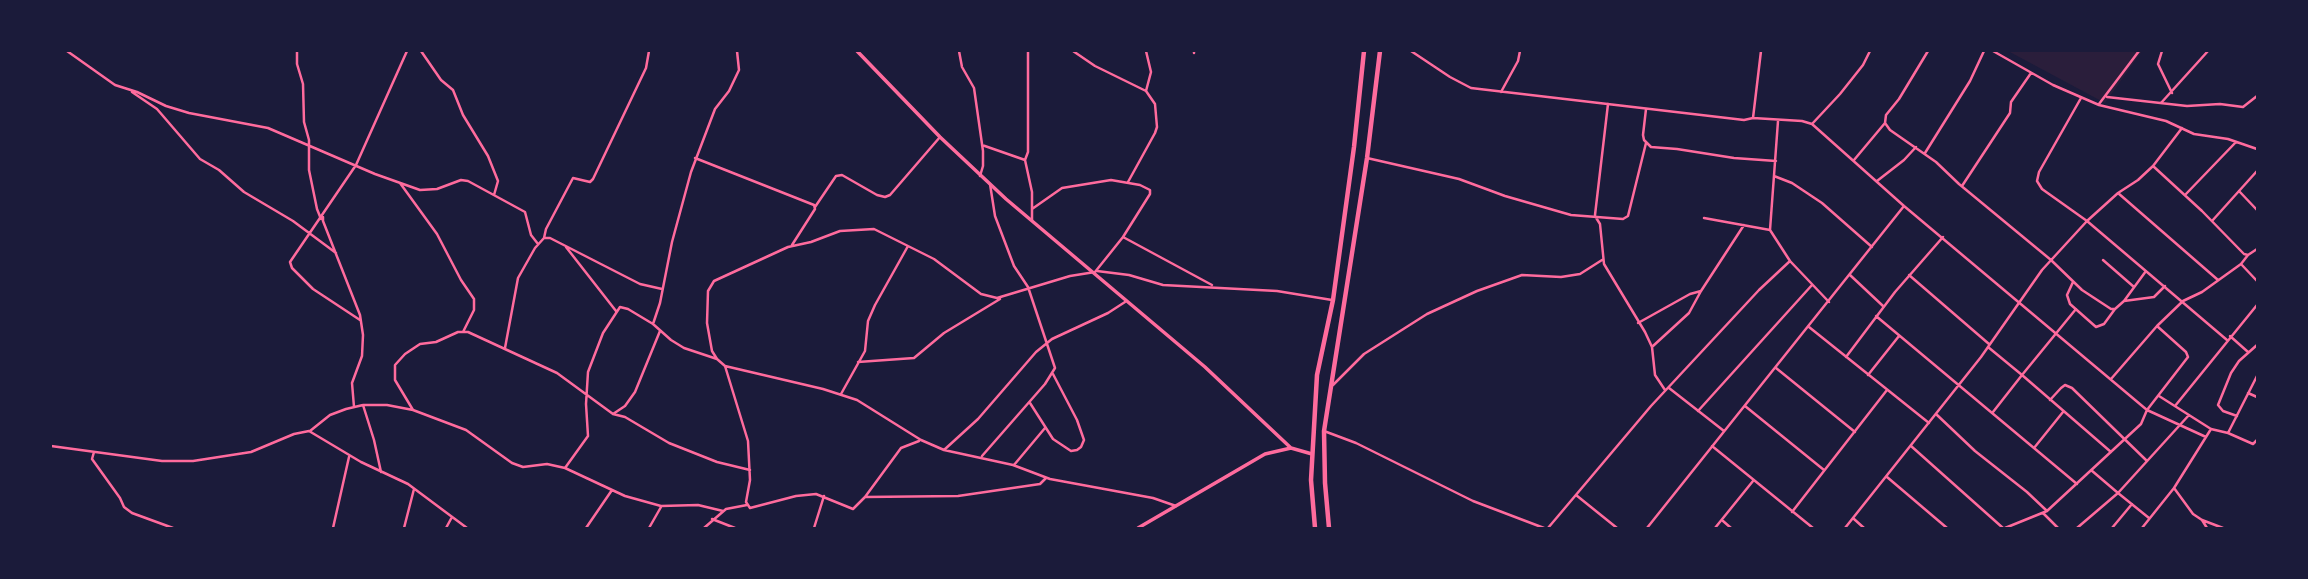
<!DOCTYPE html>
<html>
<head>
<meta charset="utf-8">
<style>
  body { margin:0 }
  #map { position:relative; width:2308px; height:579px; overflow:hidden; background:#1b1b3a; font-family:Cabin,sans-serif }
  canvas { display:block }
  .frame { position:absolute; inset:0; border:52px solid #1b1b3a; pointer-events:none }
</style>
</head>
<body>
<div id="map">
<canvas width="2308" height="579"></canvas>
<div class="frame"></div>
</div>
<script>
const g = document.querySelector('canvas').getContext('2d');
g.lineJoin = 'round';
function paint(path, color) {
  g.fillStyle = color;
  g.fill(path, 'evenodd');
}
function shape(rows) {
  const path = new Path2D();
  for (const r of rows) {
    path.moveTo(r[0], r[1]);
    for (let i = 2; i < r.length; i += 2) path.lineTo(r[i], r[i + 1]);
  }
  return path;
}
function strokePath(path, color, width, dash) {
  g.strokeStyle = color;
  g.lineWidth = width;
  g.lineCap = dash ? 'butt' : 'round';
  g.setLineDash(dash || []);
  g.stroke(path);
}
const green = shape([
  [2008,51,2142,51,2105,103]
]);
const minor = shape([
  [67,51,115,85,137,92,166,106,189,113,268,128,375,174,420,190,437,189,461,180,468,181,525,212,531,235,538,244],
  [297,51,297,64,303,84,304,122,309,140,309,170,317,209,321,219],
  [421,51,441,80,453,90,463,115,488,156,498,181,494,195],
  [959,51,962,67,974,88,983,151,983,166,980,176],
  [1028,51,1028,152,1025,160,1032,192,1032,220],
  [1073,51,1095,66,1146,91,1155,104,1157,127,1155,133,1128,182],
  [1411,51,1450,77,1471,88,1744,120,1753,118,1761,51],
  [1928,51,1899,99,1886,115,1885,123,1890,130,1936,162,1959,184,2051,260,2082,290,2111,309,2115,309,2124,301,2154,297,2165,286],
  [1993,51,2053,85,2099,105,2166,121,2194,134,2228,139,2257,149],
  [2162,51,2158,64,2172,93],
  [1194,53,1194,51],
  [1146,91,1151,72,1146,51],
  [132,92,157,109,200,159,219,170,244,192,293,221,336,253],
  [1501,92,1518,61,1520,51],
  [2107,97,2187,106,2220,104,2243,107,2257,96],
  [2081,98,2039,172,2037,181,2042,189,2087,221,2227,340],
  [2161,103,2208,51],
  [2099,104,2139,51],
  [1646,109,1643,135,1644,140,1651,147,1677,149,1734,158,1776,161],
  [1753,118,1802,121,1812,124,1904,206,2147,410,2206,437],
  [1812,124,1840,94,1863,65,1870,51],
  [982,145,1025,160],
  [1925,153,1970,81,1984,51],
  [695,158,814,205,815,209,792,245],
  [1367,158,1459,179,1505,196,1571,215,1623,219,1628,216,1646,143],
  [1854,160,1885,123],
  [2153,166,2202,211,2244,254,2248,255,2257,249],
  [1774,176,1792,183,1822,203,1872,247],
  [1877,181,1904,160,1916,147],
  [400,183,437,234,461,280,474,299,474,310,463,332],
  [1962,186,2010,113,2011,102,2031,73],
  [2239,191,2257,210],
  [2118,193,2218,280],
  [2185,195,2236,142],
  [815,207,836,176,842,175,877,195,885,197,890,195,940,137],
  [1595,215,1608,104],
  [1595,216,1600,224,1604,264,1645,332,1652,347,1655,375,1665,390],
  [323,217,323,221,360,315,363,335,362,356,352,383,354,407],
  [1704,218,1770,230],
  [2212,221,2257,171],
  [1123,237,1212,285],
  [544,238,546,229,573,178,590,182,593,179,646,68,649,51],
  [566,247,616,311],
  [2248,255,2241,264,2257,281],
  [2103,260,2134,287],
  [1790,261,1829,302],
  [1097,271,1129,275,1163,285,1277,291,1332,300],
  [1850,275,1883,306],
  [1909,275,1989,344],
  [2073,282,2067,295,2070,304,2096,327,2104,324,2115,309],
  [2124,301,2146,271],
  [1876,316,2077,484],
  [360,320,313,289,292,268,290,262,356,165,407,51],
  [1638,323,1690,294,1701,291,1744,225],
  [653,324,660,303,672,242,691,172,715,109,729,91,739,70,737,51],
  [1809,327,1929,423],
  [2230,336,2248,352],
  [1653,346,1689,313,1701,291],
  [1988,347,2022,375,2076,309],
  [505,348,518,278,535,248,544,238,550,238,640,284,662,289],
  [1846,357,1895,292,1943,237],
  [717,359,712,351,707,323,708,291,714,281,788,247,811,242,840,231,874,229,934,259,981,294,997,298,1070,276,1095,272,1123,237,1150,194,1150,190,1140,185,1111,180,1062,188,1032,209],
  [858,362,914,358,944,333,1000,299],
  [725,366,748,441,750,480,746,502,750,508,796,496,816,494,853,509,865,497,901,448,919,441],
  [1776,368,1855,432],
  [1868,375,1899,336],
  [2111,379,2157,326,2183,301,2202,292,2241,264],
  [1333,385,1364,354,1427,314,1477,291,1522,275,1561,277,1580,274,1602,260],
  [1669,388,1724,431],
  [2248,393,2257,397],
  [841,394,865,351,868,321,875,305,908,246],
  [2159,396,2211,429,2228,433,2253,444,2257,440],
  [2050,400,2061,388,2065,385,2072,388,2147,461],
  [1030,403,1053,439,1071,451,1077,450,1081,447,1084,440,1077,420,1053,374],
  [363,405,374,440,381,472],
  [1745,406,1824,470],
  [2175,406,2257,305],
  [413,410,395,380,395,365,405,354,420,344,436,342,458,332,468,332,557,373,613,414,625,417,669,443,717,462,750,470],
  [1698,411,1812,285],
  [1993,412,2022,375,2111,452],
  [613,414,625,406,635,392,660,331],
  [1936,414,1975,451,2027,492,2047,511],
  [2237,416,2223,411,2218,405,2231,373,2239,361,2257,345],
  [310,431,330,415,346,409,363,405,387,405,413,410,466,430,512,463,523,467,547,464,565,468,625,496,661,506,698,505,723,511],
  [1324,431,1356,443,1473,501,1544,528],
  [2228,433,2257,376],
  [51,446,162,461,193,461,251,452,294,434,309,431,361,462,408,484,467,528],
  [1712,446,1813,528],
  [1911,446,2003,528],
  [2034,448,2063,412],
  [944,450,978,419,1036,352,1052,339,1108,313,1125,302],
  [94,452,92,459,120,498,124,507,132,513,173,528],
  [982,456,1045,384,1055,368,1028,287,1014,266,995,216,990,184],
  [1014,465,1045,428],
  [565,468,588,436,586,404,588,372,603,333,620,307,628,309,653,324,671,340,684,348,717,359,725,366,823,389,857,400,921,440,944,450,1013,465,1050,479,1153,498,1176,506],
  [1887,477,1947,528],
  [2174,488,2193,514,2202,520,2223,528],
  [1576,495,1617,528],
  [865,497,958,496,1040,484,1046,478],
  [1792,512,1887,390],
  [2043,513,2058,528],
  [2149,518,2118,493,2189,415],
  [712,519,735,528],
  [1854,519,1864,528],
  [2202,520,2207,528],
  [1723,521,1731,528],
  [333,528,349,457],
  [404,528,414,489],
  [446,528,452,517],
  [586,528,612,490],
  [649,528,661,507],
  [704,528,726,509,747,505],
  [814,528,824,496],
  [1548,528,1651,406,1759,290,1790,261,1770,230,1778,121],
  [1647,528,1904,206],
  [1715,528,1753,481],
  [1845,528,1981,357,2042,270,2087,221,2118,193,2138,180,2153,166,2182,128],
  [2005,528,2047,511,2141,424,2147,410,2188,357,2186,352,2157,326],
  [2077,528,2118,493,2091,470],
  [2112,528,2132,504],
  [2142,528,2174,488,2211,429]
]);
const tertiary = shape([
  [857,51,940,137,1006,199,1205,367,1291,448,1312,454],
  [1138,528,1265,454,1291,448]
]);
const trunk = shape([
  [1315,528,1311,480,1317,375,1333,300,1354,147,1364,51],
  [1329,528,1325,483,1324,431,1367,158,1380,51]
]);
paint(green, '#2a1e3b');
strokePath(minor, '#ff6b9d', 2.5);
strokePath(tertiary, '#ff6b9d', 3.5);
strokePath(trunk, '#ff6b9d', 4.5);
</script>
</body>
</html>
